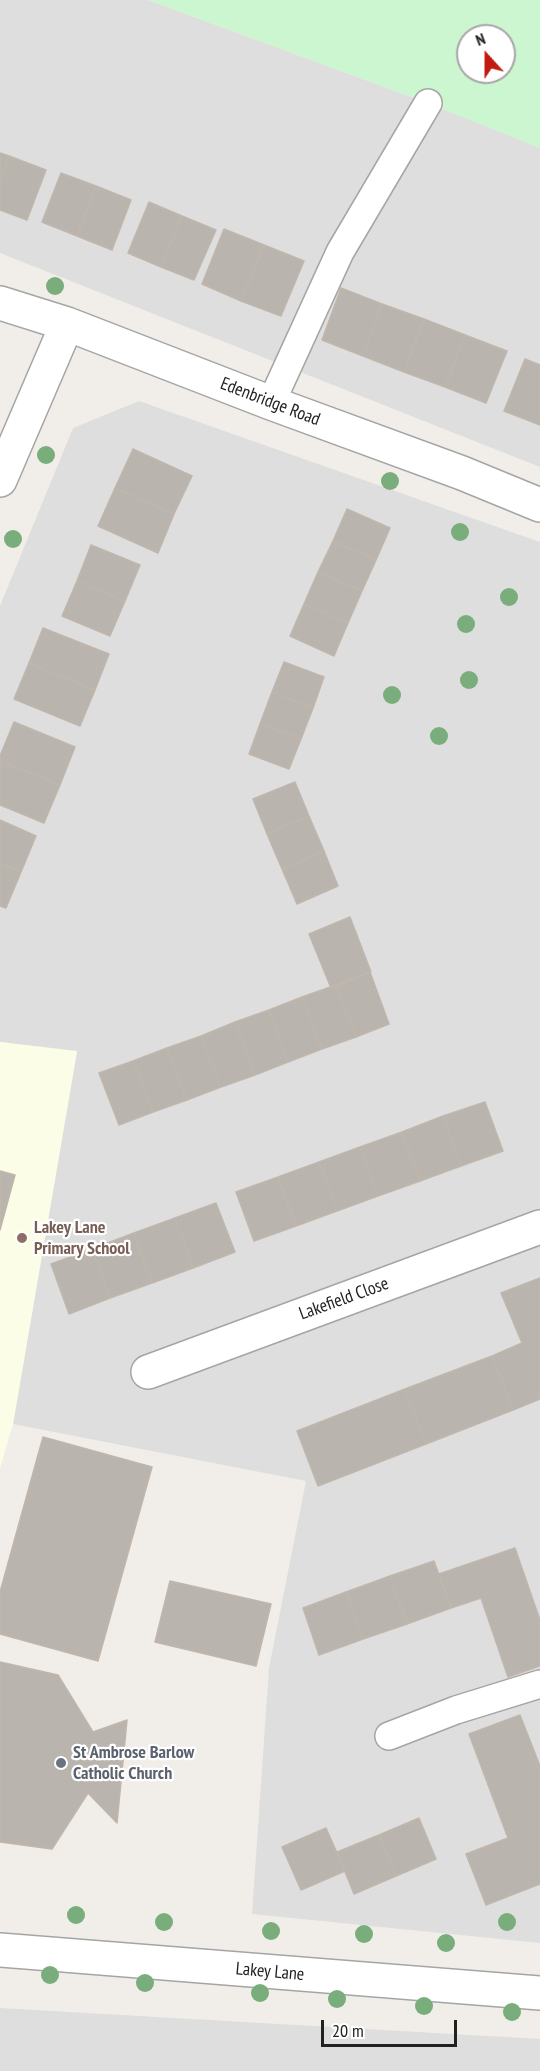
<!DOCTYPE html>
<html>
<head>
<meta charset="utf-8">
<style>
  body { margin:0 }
  #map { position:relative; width:540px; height:2071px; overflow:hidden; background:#f1eee9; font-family:"PT Sans Narrow",sans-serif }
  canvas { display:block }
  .north { position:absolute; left:456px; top:24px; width:60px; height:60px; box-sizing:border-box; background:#fff; border:2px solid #a6a6a6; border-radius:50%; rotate:339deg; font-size:16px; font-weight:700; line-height:24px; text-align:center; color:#212121 }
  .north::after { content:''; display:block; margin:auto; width:21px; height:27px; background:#c11a12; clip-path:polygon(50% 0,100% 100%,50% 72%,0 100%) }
  .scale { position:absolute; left:321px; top:2020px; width:136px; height:27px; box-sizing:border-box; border:3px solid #212121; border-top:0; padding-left:8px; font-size:18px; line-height:21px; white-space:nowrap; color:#212121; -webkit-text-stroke:4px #fff; paint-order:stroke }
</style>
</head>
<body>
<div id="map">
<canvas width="540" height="2071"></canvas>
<div class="north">N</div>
<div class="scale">20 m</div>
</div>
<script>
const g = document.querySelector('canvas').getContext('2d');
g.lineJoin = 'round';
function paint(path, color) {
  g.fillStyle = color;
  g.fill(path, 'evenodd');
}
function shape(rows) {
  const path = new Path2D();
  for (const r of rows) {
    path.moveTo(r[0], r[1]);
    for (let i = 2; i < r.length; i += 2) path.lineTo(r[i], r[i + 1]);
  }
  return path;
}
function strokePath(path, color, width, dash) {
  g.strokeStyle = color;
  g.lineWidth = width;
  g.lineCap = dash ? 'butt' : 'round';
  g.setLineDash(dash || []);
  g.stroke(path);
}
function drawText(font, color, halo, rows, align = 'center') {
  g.font = font + ' "PT Sans Narrow",sans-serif';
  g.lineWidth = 4.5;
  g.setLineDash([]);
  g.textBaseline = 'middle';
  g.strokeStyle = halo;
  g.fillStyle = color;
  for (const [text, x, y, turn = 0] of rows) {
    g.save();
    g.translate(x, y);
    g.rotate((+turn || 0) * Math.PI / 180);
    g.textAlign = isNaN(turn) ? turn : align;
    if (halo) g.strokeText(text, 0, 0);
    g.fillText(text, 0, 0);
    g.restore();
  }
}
const residential = shape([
  [0,0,148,0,428,103,540,148,540,467,0,253],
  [139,401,540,542,540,1943,252,1914,269,1668,306,1481,13,1424,77,1052,0,1042,0,606,73,428],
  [0,2008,540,2039,540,2071,0,2071]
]);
const education = shape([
  [0,1042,77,1051,13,1424,0,1468]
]);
const park = shape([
  [148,0,540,0,540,148,428,103],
  [468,36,504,36,504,72,468,72]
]);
const building = shape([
  [0,153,9,156,0,182,0,153],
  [9,156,46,170,27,220,0,210,0,182,9,156],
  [61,173,96,186,77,236,42,222,61,173],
  [96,186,131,200,112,250,77,236,96,186],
  [149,202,182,216,161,267,128,253,149,202],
  [182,216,216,230,194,280,161,267,182,216],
  [224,229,264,245,241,301,202,284,224,229],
  [264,245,304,261,281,316,241,301,264,245],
  [341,288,382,304,363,356,322,340,341,288],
  [382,304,424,319,404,372,363,356,382,304],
  [424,319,465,335,445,387,404,372,424,319],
  [465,335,507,351,486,403,445,387,465,335],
  [525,359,540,365,540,425,504,411,525,359],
  [133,449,192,476,174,514,115,488,133,449],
  [115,488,174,514,158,553,98,526,115,488],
  [347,509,390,528,376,560,333,541,347,509],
  [333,541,376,560,362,591,318,572,333,541],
  [91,545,140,565,125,601,77,581,91,545],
  [318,572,362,591,348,623,304,604,318,572],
  [77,581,125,601,110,636,62,616,77,581],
  [304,604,348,623,334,656,290,636,304,604],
  [43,628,109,654,95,690,29,663,43,628],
  [284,662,324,677,313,708,272,692,284,662],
  [29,663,95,690,80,726,14,699,29,663],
  [272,692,313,708,301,739,260,724,272,692],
  [14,722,75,747,60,785,0,761,0,756,14,722],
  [260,724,301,739,289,769,249,754,260,724],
  [0,761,60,785,44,823,0,805,0,761],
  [295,782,309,816,267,834,253,799,295,782],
  [309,816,324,851,282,869,267,834,309,816],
  [0,820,36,836,21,872,0,863,0,820],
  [324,851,338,886,297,904,282,869,324,851],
  [0,863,21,872,6,908,0,906,0,863],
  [350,917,371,972,331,988,309,934,350,917],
  [370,972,389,1024,356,1037,336,985,370,972],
  [336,985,356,1037,322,1049,302,997,336,985],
  [302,997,322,1049,288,1062,269,1010,302,997],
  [269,1010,288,1062,255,1075,235,1022,269,1010],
  [235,1022,255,1075,221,1087,201,1036,235,1022],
  [201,1036,221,1087,187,1100,167,1048,201,1036],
  [167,1048,187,1100,153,1112,133,1061,167,1048],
  [133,1061,153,1112,119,1125,99,1073,133,1061],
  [485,1102,503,1151,461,1166,443,1116,485,1102],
  [443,1116,461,1166,420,1181,402,1132,443,1116],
  [402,1132,420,1181,378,1196,360,1147,402,1132],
  [360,1147,378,1196,337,1211,319,1162,360,1147],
  [319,1162,337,1211,296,1226,278,1177,319,1162],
  [0,1171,15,1175,0,1230,0,1171],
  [278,1177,296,1226,254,1241,236,1192,278,1177],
  [216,1203,235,1252,193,1268,175,1218,216,1203],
  [175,1218,193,1268,152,1283,134,1233,175,1218],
  [134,1233,152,1283,110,1298,92,1249,134,1233],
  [92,1249,110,1298,69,1314,51,1264,92,1249],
  [540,1278,540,1399,513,1410,492,1356,522,1343,501,1293,540,1278],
  [492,1356,513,1410,426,1444,405,1389,492,1356],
  [405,1389,426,1444,318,1486,297,1431,405,1389],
  [43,1437,152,1467,98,1661,0,1634,0,1592,43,1437],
  [515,1548,540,1620,540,1666,508,1677,481,1598,451,1608,439,1574,515,1548],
  [434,1561,451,1608,407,1624,390,1576,434,1561],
  [390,1576,407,1624,363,1639,346,1592,390,1576],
  [170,1581,271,1604,256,1666,155,1642,170,1581],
  [346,1592,363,1639,319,1655,303,1608,346,1592],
  [0,1662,58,1675,93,1732,127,1720,117,1823,88,1793,52,1849,0,1842,0,1662],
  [520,1715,540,1766,540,1884,486,1905,466,1854,508,1838,469,1734,520,1715],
  [419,1818,436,1859,396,1876,379,1835,419,1818],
  [326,1828,345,1871,301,1890,282,1847,326,1828],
  [379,1835,396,1876,354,1894,337,1852,379,1835]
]);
const service = shape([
  [271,403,340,252,428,103],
  [389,1736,456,1710,540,1684]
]);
const minor = shape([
  [0,303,67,324,271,403,462,473,540,505],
  [0,480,67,324],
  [148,1372,540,1227]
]);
const tertiary = shape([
  [0,1950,540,1993]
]);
const trees = [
  [55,286],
  [46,455],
  [390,481],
  [460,532],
  [13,539],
  [509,597],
  [466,624],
  [469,680],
  [392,695],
  [439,736],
  [76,1915],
  [164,1922],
  [507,1922],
  [271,1931],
  [364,1934],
  [446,1943],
  [50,1975],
  [145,1983],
  [260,1993],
  [337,1999],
  [424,2006],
  [512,2012]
];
const markers = [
  [22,1238,6,"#8d6e63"],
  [61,1763,6,"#6b7280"]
];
const streetNames = [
  ["Edenbridge Road",270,402,21],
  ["Lakefield Close",344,1299,-20],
  ["Lakey Lane",270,1972,5]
];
const educationNames = [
  ["Lakey Lane",34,1228],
  ["Primary School",34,1249]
];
const worshipNames = [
  ["St Ambrose Barlow",73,1753],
  ["Catholic Church",73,1774]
];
paint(residential, '#dfdede');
paint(education, '#fcfde6');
paint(park, '#cbf6d0');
paint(building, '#bab4ae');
strokePath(building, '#c1b6ac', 1.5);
strokePath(service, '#a5a5a5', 30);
strokePath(minor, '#a5a5a5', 36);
strokePath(tertiary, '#a5a5a5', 36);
strokePath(service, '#fff', 27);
strokePath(minor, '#fff', 33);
strokePath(tertiary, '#fff', 33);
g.fillStyle = '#79ae7c';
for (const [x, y] of trees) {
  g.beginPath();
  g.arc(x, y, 9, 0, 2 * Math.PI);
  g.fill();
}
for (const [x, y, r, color] of markers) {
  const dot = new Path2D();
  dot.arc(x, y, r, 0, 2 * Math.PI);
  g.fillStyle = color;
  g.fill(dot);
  strokePath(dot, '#fff', 2);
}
drawText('18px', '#212121', '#fff', streetNames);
drawText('bold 18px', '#785e54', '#fff', educationNames, 'left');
drawText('bold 18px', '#5b616d', '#fff', worshipNames, 'left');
</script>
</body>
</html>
